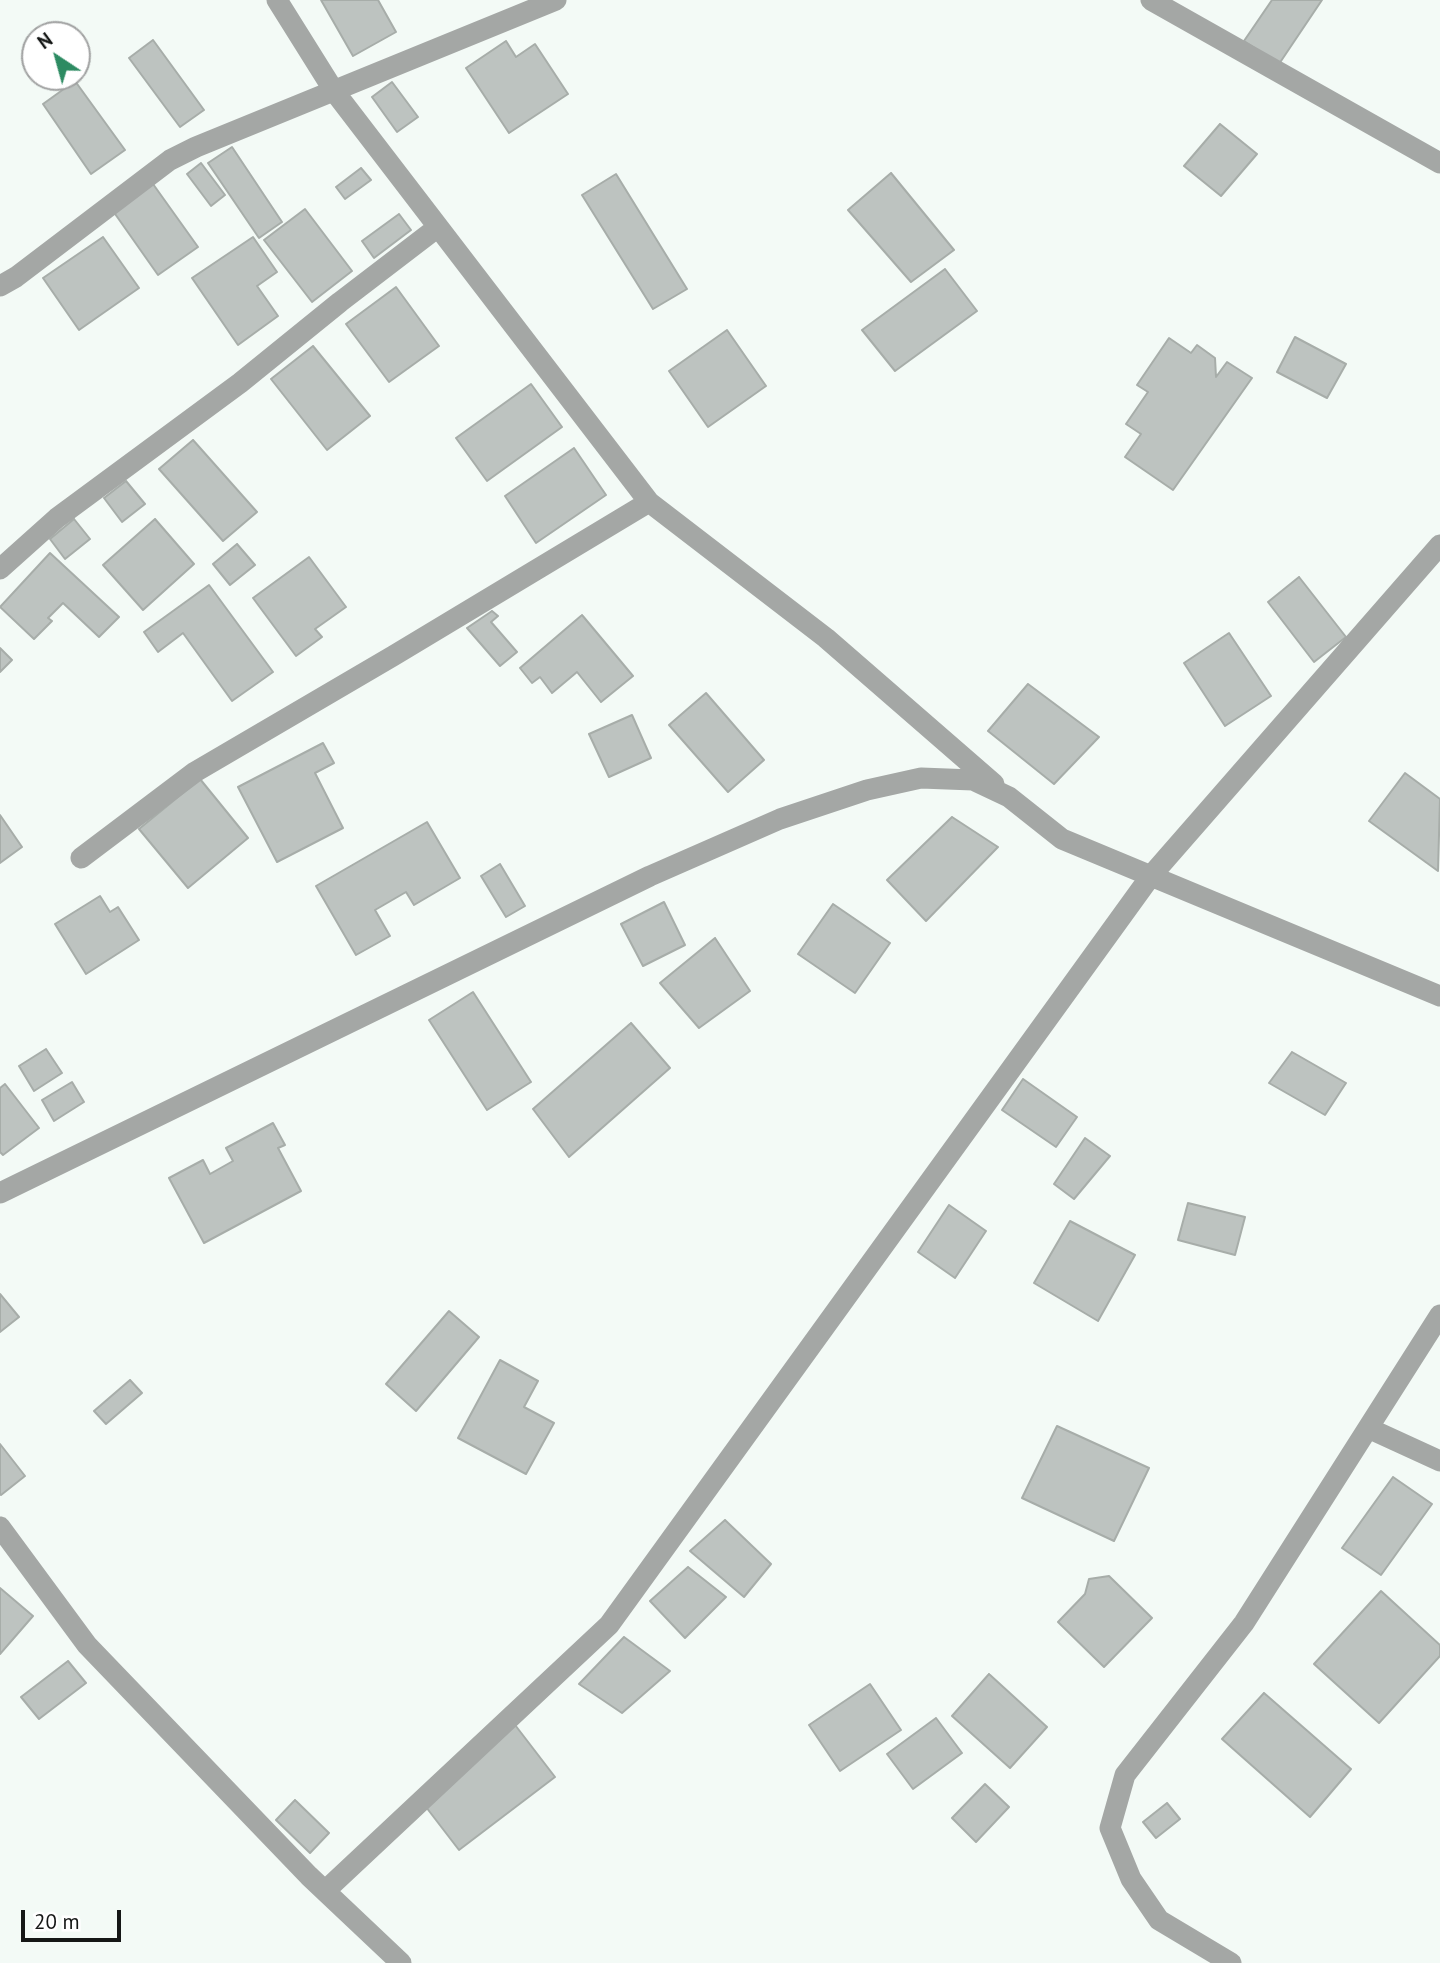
<!DOCTYPE html>
<html>
<head>
<meta charset="utf-8">
<style>
  body { margin:0 }
  #map { position:relative; width:1440px; height:1963px; overflow:hidden; background:#f3faf6; font-family:"PT Sans",sans-serif }
  canvas { display:block }
  .north { position:absolute; left:21px; top:21px; width:70px; height:70px; box-sizing:border-box; background:#fff; border:2px solid #a1a2a2; border-radius:50%; rotate:324deg; font-size:19px; font-weight:700; line-height:28px; text-align:center; color:#151716 }
  .north::after { content:''; display:block; margin:auto; width:24px; height:32px; background:#2d8b62; clip-path:polygon(50% 0,100% 100%,50% 72%,0 100%) }
  .scale { position:absolute; left:21px; top:1910px; width:100px; height:32px; box-sizing:border-box; border:4px solid #151716; border-top:0; padding-left:9px; font-size:21px; line-height:24px; white-space:nowrap; color:#151716; -webkit-text-stroke:5px #fff; paint-order:stroke }
</style>
</head>
<body>
<div id="map">
<canvas width="1440" height="1963"></canvas>
<div class="north">N</div>
<div class="scale">20 m</div>
</div>
<script>
const g = document.querySelector('canvas').getContext('2d');
g.lineJoin = 'round';
function paint(path, color) {
  g.fillStyle = color;
  g.fill(path, 'evenodd');
}
function shape(rows) {
  const path = new Path2D();
  for (const r of rows) {
    path.moveTo(r[0], r[1]);
    for (let i = 2; i < r.length; i += 2) path.lineTo(r[i], r[i + 1]);
  }
  return path;
}
function strokePath(path, color, width, dash) {
  g.strokeStyle = color;
  g.lineWidth = width;
  g.lineCap = dash ? 'butt' : 'round';
  g.setLineDash(dash || []);
  g.stroke(path);
}
const building = shape([
  [321,0,378,0,396,32,353,56,321,0],
  [1272,0,1322,0,1279,64,1244,41,1272,0],
  [153,40,204,110,180,127,129,58,153,40],
  [506,41,516,57,535,44,568,94,509,133,466,68,506,41],
  [75,81,125,150,91,174,43,104,75,81],
  [392,82,418,117,397,132,372,97,392,82],
  [1220,124,1257,154,1221,196,1184,166,1220,124],
  [232,147,282,222,259,238,208,163,232,147],
  [201,163,225,195,211,206,187,174,201,163],
  [361,168,371,180,345,199,336,187,361,168],
  [891,173,954,250,911,282,848,210,891,173],
  [616,174,687,289,653,309,582,195,616,174],
  [153,184,198,247,158,275,113,211,153,184],
  [305,209,352,271,312,302,264,240,305,209],
  [399,214,411,230,374,258,362,241,399,214],
  [103,237,139,288,79,330,43,278,103,237],
  [253,237,277,272,257,286,278,316,238,345,192,278,253,237],
  [945,269,977,311,895,371,862,330,945,269],
  [396,287,439,346,389,382,346,324,396,287],
  [727,330,766,386,708,427,669,371,727,330],
  [1295,337,1346,364,1327,398,1277,372,1295,337],
  [1169,338,1191,353,1197,345,1215,358,1216,377,1227,362,1252,378,1173,490,1125,457,1141,434,1126,424,1148,392,1137,385,1169,338],
  [313,346,370,416,327,450,271,379,313,346],
  [531,384,562,427,487,481,456,438,531,384],
  [193,440,257,512,223,541,159,469,193,440],
  [574,448,606,495,536,543,505,496,574,448],
  [126,481,145,504,122,522,104,498,126,481],
  [74,519,90,539,65,559,50,539,74,519],
  [155,519,194,564,143,610,103,565,155,519],
  [237,544,255,565,230,585,213,564,237,544],
  [50,553,119,617,99,637,63,603,48,618,52,621,34,639,0,607,50,553],
  [309,557,346,607,315,629,322,637,296,656,253,598,309,557],
  [1299,577,1346,637,1314,662,1268,602,1299,577],
  [209,585,273,672,232,701,183,633,158,652,144,632,209,585],
  [492,611,498,616,491,622,517,652,500,666,467,628,492,611],
  [582,615,633,676,601,702,577,672,552,693,540,677,532,683,520,668,582,615],
  [1229,633,1271,696,1225,726,1184,663,1229,633],
  [0,648,12,660,0,672,0,648],
  [1028,684,1099,737,1054,784,988,731,1028,684],
  [706,693,764,760,728,792,669,725,706,693],
  [632,715,651,758,609,777,589,734,632,715],
  [323,743,334,763,315,773,343,828,277,862,238,787,323,743],
  [1405,773,1440,799,1438,871,1369,821,1405,773],
  [200,779,248,838,188,888,139,829,200,779],
  [0,815,22,847,0,863,0,815],
  [952,817,998,847,926,921,887,880,952,817],
  [427,822,460,878,414,905,406,892,375,910,390,936,356,955,316,886,427,822],
  [500,864,525,906,506,917,481,876,500,864],
  [100,896,110,912,118,907,139,940,86,974,55,924,100,896],
  [664,902,685,945,643,966,621,924,664,902],
  [833,904,890,943,855,993,798,954,833,904],
  [715,938,750,991,699,1028,660,983,715,938],
  [473,992,531,1082,487,1110,429,1020,473,992],
  [631,1023,670,1068,569,1157,533,1109,631,1023],
  [46,1049,62,1073,34,1091,19,1066,46,1049],
  [1292,1052,1346,1083,1325,1115,1269,1083,1292,1052],
  [1023,1079,1077,1117,1056,1147,1002,1110,1023,1079],
  [72,1082,84,1102,54,1121,42,1100,72,1082],
  [5,1084,39,1128,3,1155,0,1152,0,1088,5,1084],
  [273,1123,285,1145,278,1148,301,1191,204,1243,169,1178,203,1160,210,1174,233,1161,226,1148,273,1123],
  [1085,1138,1110,1156,1074,1199,1054,1184,1085,1138],
  [1188,1203,1245,1217,1235,1255,1178,1240,1188,1203],
  [949,1205,986,1231,955,1278,918,1252,949,1205],
  [1070,1221,1135,1255,1098,1321,1034,1283,1070,1221],
  [0,1294,19,1317,0,1332,0,1294],
  [449,1311,479,1337,416,1411,386,1384,449,1311],
  [500,1360,538,1381,524,1407,554,1423,526,1474,458,1438,500,1360],
  [130,1380,142,1393,106,1424,94,1411,130,1380],
  [1057,1426,1149,1468,1114,1541,1022,1498,1057,1426],
  [0,1444,25,1476,1,1495,0,1494,0,1444],
  [1393,1477,1432,1504,1381,1575,1342,1548,1393,1477],
  [725,1520,771,1564,744,1597,690,1551,725,1520],
  [688,1567,726,1597,685,1638,650,1601,688,1567],
  [1109,1576,1152,1618,1104,1667,1058,1622,1085,1594,1089,1579,1109,1576],
  [0,1588,33,1616,0,1654,0,1588],
  [1381,1591,1440,1645,1440,1656,1379,1723,1314,1664,1381,1591],
  [624,1637,670,1671,622,1713,579,1684,624,1637],
  [68,1661,86,1683,39,1719,21,1697,68,1661],
  [989,1674,1047,1727,1010,1768,952,1716,989,1674],
  [870,1684,901,1730,840,1771,809,1725,870,1684],
  [1264,1693,1351,1769,1310,1817,1222,1739,1264,1693],
  [936,1718,962,1753,913,1789,887,1754,936,1718],
  [512,1721,555,1777,459,1850,416,1794,512,1721],
  [985,1784,1009,1807,976,1842,952,1818,985,1784],
  [295,1800,329,1833,310,1853,276,1820,295,1800],
  [1167,1803,1180,1819,1156,1838,1143,1822,1167,1803]
]);
const minor = shape([
  [277,0,334,91,649,502,826,638,994,784],
  [1151,0,1440,163],
  [0,286,16,277,170,160,196,147,556,0],
  [0,569,57,518,240,383,340,302,438,227],
  [81,858,195,772,393,656,649,502],
  [0,1193,650,876,780,819,867,790,921,778,973,780,1009,797,1062,839,1440,996],
  [1368,1428,1440,1461],
  [0,1527,87,1645,309,1876,401,1963],
  [325,1891,609,1625,1150,877,1440,545],
  [1231,1963,1159,1920,1131,1879,1110,1828,1125,1775,1244,1623,1440,1315]
]);
paint(building, '#bdc3c0');
strokePath(building, '#a7ada9', 2);
strokePath(minor, '#a4a7a5', 21);
</script>
</body>
</html>
